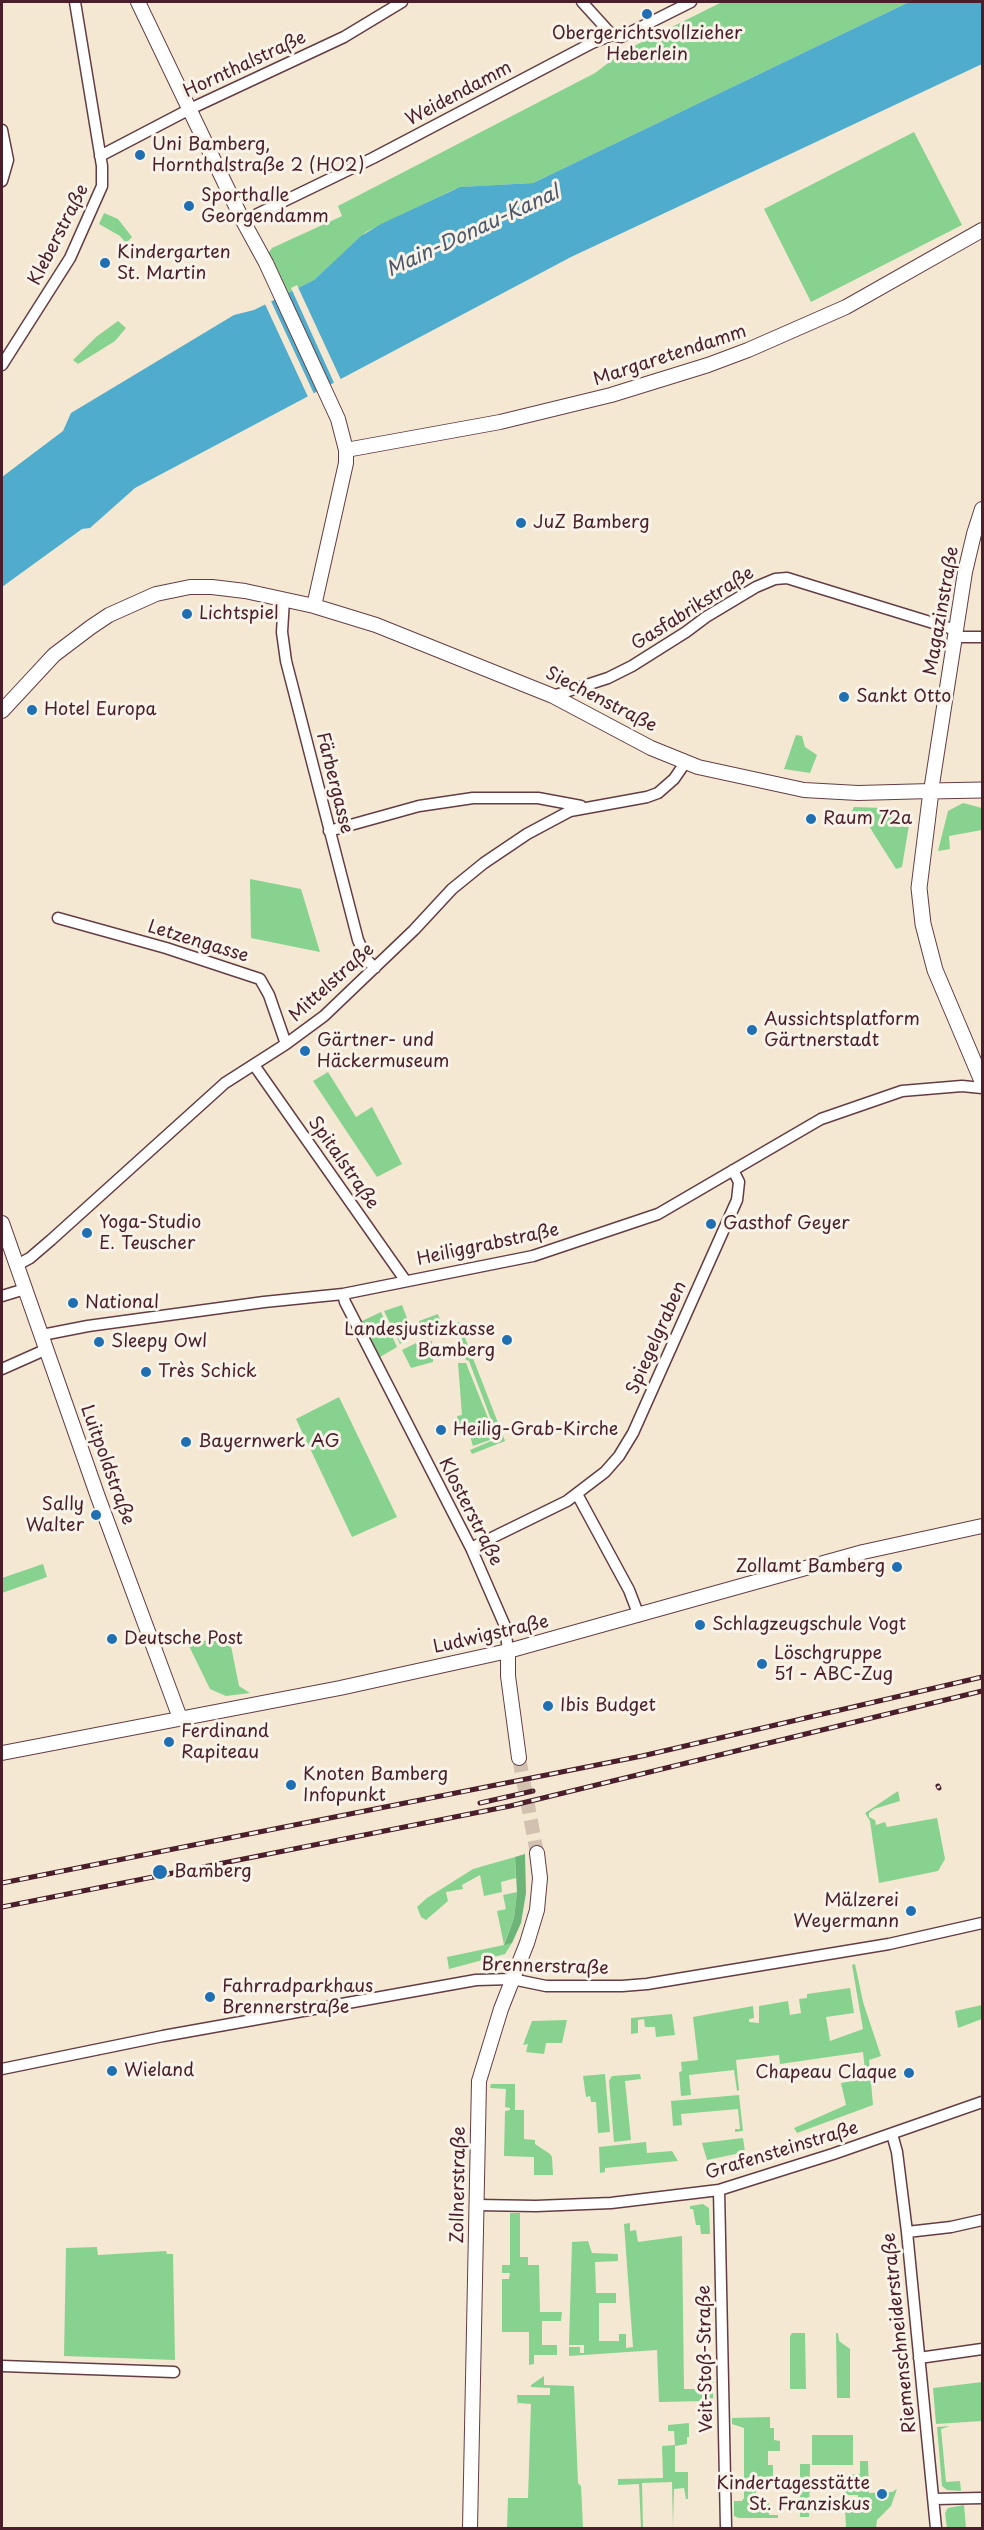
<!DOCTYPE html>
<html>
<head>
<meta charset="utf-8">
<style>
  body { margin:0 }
  #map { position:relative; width:984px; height:2530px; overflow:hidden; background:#f4e8d3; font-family:"Playpen Sans",sans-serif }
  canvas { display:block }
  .frame { position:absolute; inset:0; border:3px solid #4a1f2b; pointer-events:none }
</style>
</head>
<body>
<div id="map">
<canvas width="984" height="2530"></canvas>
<div class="frame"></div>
</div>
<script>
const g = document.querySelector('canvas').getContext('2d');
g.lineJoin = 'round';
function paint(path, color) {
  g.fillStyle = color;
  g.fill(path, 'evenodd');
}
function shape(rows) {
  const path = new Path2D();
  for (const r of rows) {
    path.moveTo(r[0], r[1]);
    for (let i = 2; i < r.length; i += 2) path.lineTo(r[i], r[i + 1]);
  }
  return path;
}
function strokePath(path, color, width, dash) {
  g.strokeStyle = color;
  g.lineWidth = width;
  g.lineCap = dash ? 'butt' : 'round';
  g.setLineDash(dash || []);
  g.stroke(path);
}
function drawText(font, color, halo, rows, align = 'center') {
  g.font = font + ' "Playpen Sans",sans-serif';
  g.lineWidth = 6;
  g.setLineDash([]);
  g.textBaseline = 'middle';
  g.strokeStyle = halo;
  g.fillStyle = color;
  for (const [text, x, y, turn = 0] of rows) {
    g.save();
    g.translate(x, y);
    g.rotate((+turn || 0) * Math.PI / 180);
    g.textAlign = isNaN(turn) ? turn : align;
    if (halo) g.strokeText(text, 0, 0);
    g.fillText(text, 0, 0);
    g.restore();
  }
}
const green = shape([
  [722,2,909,2,533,183,462,187,453,190,366,232,314,280,280,297,262,262,272,248,342,216,338,206,595,73,624,51],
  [914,132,962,225,811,302,764,209],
  [104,213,118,219,132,237,126,243,120,236,99,224],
  [118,321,126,328,115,341,78,364,73,360,96,337],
  [796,735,802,736,805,747,817,755,810,773,784,769],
  [963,803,982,808,982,830,949,836,950,849,938,851,948,811],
  [854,807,882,808,899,812,907,820,909,825,902,867,896,869,862,815,851,813],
  [250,879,301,889,320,952,251,938],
  [328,1072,356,1117,372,1107,402,1164,377,1177,313,1081],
  [402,1305,413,1334,400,1344,384,1311],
  [381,1312,397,1347,380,1357,362,1321],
  [438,1314,443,1328,459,1322,505,1441,472,1454,470,1450,498,1438,469,1361,465,1359,461,1334,429,1335,420,1332,419,1321],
  [432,1341,433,1362,411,1368,402,1350,416,1343,420,1347,422,1342],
  [458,1363,466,1363,494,1433,490,1440,473,1446,468,1430,460,1433,457,1416,462,1415],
  [339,1397,397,1517,352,1537,296,1419],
  [43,1564,47,1577,2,1593,2,1578],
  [229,1636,239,1686,250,1693,226,1696,210,1689,188,1644],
  [898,1791,900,1801,874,1809,869,1813,869,1817,875,1820,876,1825,885,1822,887,1827,937,1818,945,1859,938,1871,879,1883,870,1821,865,1813],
  [515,1857,516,1878,501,1882,502,1892,484,1896,480,1875,462,1885,463,1889,446,1892,448,1901,426,1920,421,1917,417,1907,427,1898,473,1869],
  [517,1892,514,1918,504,1944,512,1943,505,1954,449,1969,447,1957,504,1945,497,1911,506,1909,503,1895],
  [855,1964,863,2002,881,2056,869,2060,873,2105,797,2133,794,2128,846,2105,841,2083,866,2079,863,2052,780,2064,779,2055,736,2060,739,2090,737,2091,734,2070,689,2075,691,2095,681,2096,679,2072,682,2071,681,2062,698,2060,693,2017,753,2006,754,2018,749,2019,749,2022,759,2023,759,2006,788,2001,790,2015,801,2013,799,1999,807,1998,807,1994,850,1988,854,2013,826,2017,830,2041,863,2029,852,1965],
  [982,2005,982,2019,958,2028,955,2011],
  [672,2014,675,2035,656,2037,655,2027,645,2027,644,2019,638,2020,638,2033,631,2034,631,2018],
  [567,2020,562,2043,546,2043,544,2054,526,2052,528,2044,523,2045,532,2021],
  [605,2074,610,2132,598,2133,596,2102,591,2102,590,2096,586,2097,583,2076],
  [640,2074,641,2079,625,2081,631,2140,614,2142,609,2081,612,2076],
  [491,2084,515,2084,515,2110,524,2110,524,2139,535,2140,535,2144,550,2154,552,2157,553,2175,534,2175,534,2157,504,2156,505,2111,510,2110,510,2108,505,2107,506,2089,490,2088],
  [739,2095,743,2131,735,2132,735,2129,740,2129,738,2109,681,2114,682,2125,673,2126,671,2101],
  [743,2138,745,2152,707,2160,702,2143],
  [646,2142,647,2153,672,2151,678,2161,605,2168,605,2172,600,2173,599,2147],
  [703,2204,709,2208,710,2234,701,2234,700,2225,696,2225,693,2209,690,2209,690,2206],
  [510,2213,520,2213,520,2257,528,2257,528,2265,539,2265,540,2312,562,2312,561,2321,542,2321,542,2345,557,2345,557,2355,534,2355,534,2364,529,2365,529,2332,502,2332,502,2279,509,2279,510,2273,502,2273,502,2265,510,2265],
  [630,2223,630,2231,636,2230,638,2242,682,2236,684,2389,704,2389,704,2381,713,2380,713,2398,706,2401,659,2402,657,2350,569,2356,569,2347,580,2347,580,2353,584,2353,584,2345,569,2345,572,2242,588,2241,592,2253,618,2254,618,2261,595,2262,596,2293,616,2293,616,2303,599,2303,599,2341,619,2341,619,2334,626,2334,626,2348,633,2347,624,2224],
  [97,2247,98,2255,166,2251,167,2254,173,2254,175,2360,64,2356,66,2248],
  [792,2333,805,2333,806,2389,790,2389,790,2336],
  [836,2333,838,2333,839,2341,850,2349,850,2398,837,2398],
  [544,2376,544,2385,574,2386,578,2483,581,2486,583,2528,507,2528,508,2498,528,2498,531,2404,518,2403,518,2408,517,2395,550,2395,550,2388,531,2387,531,2385],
  [982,2382,982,2421,936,2424,933,2388],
  [770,2417,770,2428,774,2428,774,2440,780,2441,780,2451,768,2451,768,2465,773,2465,773,2477,760,2477,760,2490,756,2490,756,2502,769,2503,769,2515,778,2515,778,2518,739,2518,734,2516,734,2501,742,2501,744,2498,744,2428,732,2424,732,2418],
  [689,2423,689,2437,687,2437,687,2444,675,2446,675,2472,688,2472,688,2499,686,2499,684,2488,674,2489,673,2528,672,2482,642,2483,643,2528,641,2528,639,2484,618,2485,618,2479,663,2478,662,2446,675,2445,674,2431,668,2431,668,2425],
  [950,2426,941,2429,946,2482,960,2481,961,2491,947,2490,942,2486,937,2427],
  [812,2435,853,2435,853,2465,812,2465],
  [860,2461,868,2461,869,2493,892,2492,897,2489,891,2506,877,2520,876,2528,846,2528,845,2507,858,2506,858,2495,844,2495,844,2475,860,2474],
  [800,2464,810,2464,809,2517,800,2517],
  [964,2505,966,2528,947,2528,945,2513,948,2508]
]);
const forest = shape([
  [525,1854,526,1893,521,1923,512,1943,504,1945,514,1918,517,1892,515,1857]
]);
const water = shape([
  [909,2,982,2,982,64,571,257,135,488,90,528,82,529,2,587,2,477,63,431,71,413,234,315,254,310,314,280,361,236,381,224,460,187,533,183]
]);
const pier = shape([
  [297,285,342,382,335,385,291,288],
  [270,299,315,396,309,399,264,302]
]);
const tertiaryTunnel = shape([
  [519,1758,537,1853]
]);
const minor = shape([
  [582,2,612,35],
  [2,130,8,160,2,181],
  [100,156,190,109,344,37,402,2],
  [243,221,373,158,592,43,612,35,621,37,691,2],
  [2,365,70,258,102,186,102,166,75,2],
  [284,599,282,632,286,661,358,940,367,960,375,968],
  [954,637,982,637],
  [553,696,608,678,632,666,686,632,706,617,756,587,775,579,787,578,816,587,956,630],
  [329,831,419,806,473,798,538,798,581,806],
  [58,918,166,948,260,979,269,995,286,1044],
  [254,1065,405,1280],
  [17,1265,30,1258,51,1240,225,1083,286,1044,324,1016,414,930,452,889,484,863,527,834,570,811,647,797,658,793,674,779,685,763],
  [343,1294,345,1302,471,1548,505,1626,508,1651],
  [2,1296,25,1289],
  [42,1335,88,1326,264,1302,343,1294,533,1256,658,1214,821,1119,902,1091,962,1086,982,1088],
  [2,1369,47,1349],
  [577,1494,629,1590,639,1616],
  [471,1548,567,1501,605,1472,619,1456,633,1433,737,1200,739,1182,733,1170],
  [2,2069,163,2036,476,1980,512,1979,546,1986,622,1986,647,1984,889,1944,982,1923],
  [892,2134,897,2152,907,2232,936,2528],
  [719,2190,726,2528],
  [476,2205,536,2206,611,2203,719,2190,833,2154,982,2102],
  [907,2232,951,2227,982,2220],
  [919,2358,982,2349],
  [2,2366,174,2372],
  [934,2499,982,2498]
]);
const tertiary = shape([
  [138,2,243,221,266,263,338,419,346,450,346,463,314,606],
  [346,450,500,422,611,395,708,365,748,350,846,307,982,230],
  [2,711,54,655,91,627,109,615,156,594,190,587,212,587,245,591,314,606,376,625,553,696,651,748,698,767,804,790,858,793,931,791,965,572,974,534,982,509],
  [2,1223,98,1497,180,1718],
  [508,1651,508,1676,519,1758],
  [2,1753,340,1688,508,1651,863,1552,982,1526],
  [470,2528,479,2081,501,2009,527,1943,537,1910,540,1878,537,1853]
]);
const secondary = shape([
  [982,790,931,791,919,888,923,924,935,970,982,1081]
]);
const rail = shape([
  [938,1786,939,1788],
  [480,1803,533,1791],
  [2,1883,642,1756,982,1677],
  [2,1907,510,1806,982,1691]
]);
const markers = [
  [647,14,6,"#1f6fb2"],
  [140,155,6,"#1f6fb2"],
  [189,206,6,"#1f6fb2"],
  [105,263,6,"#1f6fb2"],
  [521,523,6,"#1f6fb2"],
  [187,614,6,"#1f6fb2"],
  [844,697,6,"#1f6fb2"],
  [32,710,6,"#1f6fb2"],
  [811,819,6,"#1f6fb2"],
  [752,1030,6,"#1f6fb2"],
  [305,1051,6,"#1f6fb2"],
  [711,1224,6,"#1f6fb2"],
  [87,1233,6,"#1f6fb2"],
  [73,1303,6,"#1f6fb2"],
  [507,1340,6,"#1f6fb2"],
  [99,1342,6,"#1f6fb2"],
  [146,1372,6,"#1f6fb2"],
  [441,1430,6,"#1f6fb2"],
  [186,1442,6,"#1f6fb2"],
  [96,1515,6,"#1f6fb2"],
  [897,1567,6,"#1f6fb2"],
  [700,1625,6,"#1f6fb2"],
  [112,1639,6,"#1f6fb2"],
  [762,1664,6,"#1f6fb2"],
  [548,1706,6,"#1f6fb2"],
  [169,1742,6,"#1f6fb2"],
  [291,1785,6,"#1f6fb2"],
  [160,1872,8,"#1f6fb2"],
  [911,1911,6,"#1f6fb2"],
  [210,1997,6,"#1f6fb2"],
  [112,2071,6,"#1f6fb2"],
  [909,2073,6,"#1f6fb2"],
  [882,2494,6,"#1f6fb2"]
];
const poiNames = [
  ["Obergerichtsvollzieher",647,34,"center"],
  ["Heberlein",647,55,"center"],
  ["Uni Bamberg,",152,145],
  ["Hornthalstraße 2 (HO2)",152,166],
  ["Sporthalle",201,196],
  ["Georgendamm",201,217],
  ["Kindergarten",117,253],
  ["St. Martin",117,274],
  ["JuZ Bamberg",533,523],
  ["Lichtspiel",199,614],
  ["Sankt Otto",856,697],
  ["Hotel Europa",44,710],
  ["Raum 72a",823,819],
  ["Aussichtsplatform",764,1020],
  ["Gärtnerstadt",764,1041],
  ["Gärtner- und",317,1041],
  ["Häckermuseum",317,1062],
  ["Yoga-Studio",99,1223],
  ["E. Teuscher",99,1244],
  ["Gasthof Geyer",723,1224],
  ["National",85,1303],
  ["Landesjustizkasse",495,1330,"right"],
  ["Bamberg",495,1351,"right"],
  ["Sleepy Owl",111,1342],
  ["Très Schick",158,1372],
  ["Heilig-Grab-Kirche",453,1430],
  ["Bayernwerk AG",198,1442],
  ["Sally",84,1505,"right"],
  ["Walter",84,1526,"right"],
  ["Zollamt Bamberg",885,1567,"right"],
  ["Schlagzeugschule Vogt",712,1625],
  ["Deutsche Post",124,1639],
  ["Löschgruppe",774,1654],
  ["51 - ABC-Zug",774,1675],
  ["Ibis Budget",560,1706],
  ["Ferdinand",181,1732],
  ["Rapiteau",181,1753],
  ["Knoten Bamberg",303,1775],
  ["Infopunkt",303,1796],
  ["Bamberg",174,1872],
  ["Mälzerei",899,1901,"right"],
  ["Weyermann",899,1922,"right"],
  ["Fahrradparkhaus",222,1987],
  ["Brennerstraße",222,2008],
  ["Wieland",124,2071],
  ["Chapeau Claque",897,2073,"right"],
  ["Kindertagesstätte",870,2484,"right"],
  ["St. Franziskus",870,2505,"right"]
];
const streetNames = [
  ["Hornthalstraße",245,65,-25],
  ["Weidendamm",459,94,-28],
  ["Kleberstraße",59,235,-63],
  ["Margaretendamm",670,356,-18],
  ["Gasfabrikstraße",693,609,-32],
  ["Magazinstraße",942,611,-80],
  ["Siechenstraße",601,700,27],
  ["Färbergasse",334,783,76],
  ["Letzengasse",198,942,17],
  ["Mittelstraße",332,983,-42],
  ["Spitalstraße",343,1163,55],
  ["Heiliggrabstraße",488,1245,-12],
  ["Spiegelgraben",657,1338,-66],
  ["Luitpoldstraße",107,1465,70],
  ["Klosterstraße",470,1512,63],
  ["Ludwigstraße",491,1635,-13],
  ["Brennerstraße",545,1967,2],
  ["Grafensteinstraße",782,2151,-17],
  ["Zollnerstraße",459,2185,-89],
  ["Riemenschneiderstraße",900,2333,-96],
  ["Veit-Stoß-Straße",706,2359,-91]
];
const waterNames = [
  ["Main-Donau-Kanal",473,232,-25]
];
paint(green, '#87d28e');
paint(forest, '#6db479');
paint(water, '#4faccd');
paint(pier, '#f4e8d3');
strokePath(tertiaryTunnel, '#d2c0b1', 14, [14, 7]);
strokePath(minor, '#643d44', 13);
strokePath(tertiary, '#643d44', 16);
strokePath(secondary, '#643d44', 17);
strokePath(minor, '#fff', 10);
strokePath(tertiary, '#fff', 14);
strokePath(secondary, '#fff', 15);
strokePath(rail, '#4a1f2b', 5);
strokePath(rail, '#f7f3e8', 3, [9]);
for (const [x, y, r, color] of markers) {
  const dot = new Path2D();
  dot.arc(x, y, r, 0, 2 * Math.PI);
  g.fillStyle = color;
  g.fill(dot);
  strokePath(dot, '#f7f3e8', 2);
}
drawText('18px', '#4a1f2b', '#f7f3e8', poiNames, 'left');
drawText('18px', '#4a1f2b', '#f7f3e8', streetNames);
drawText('italic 20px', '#4c576c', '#f7f3e8', waterNames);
</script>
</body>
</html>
